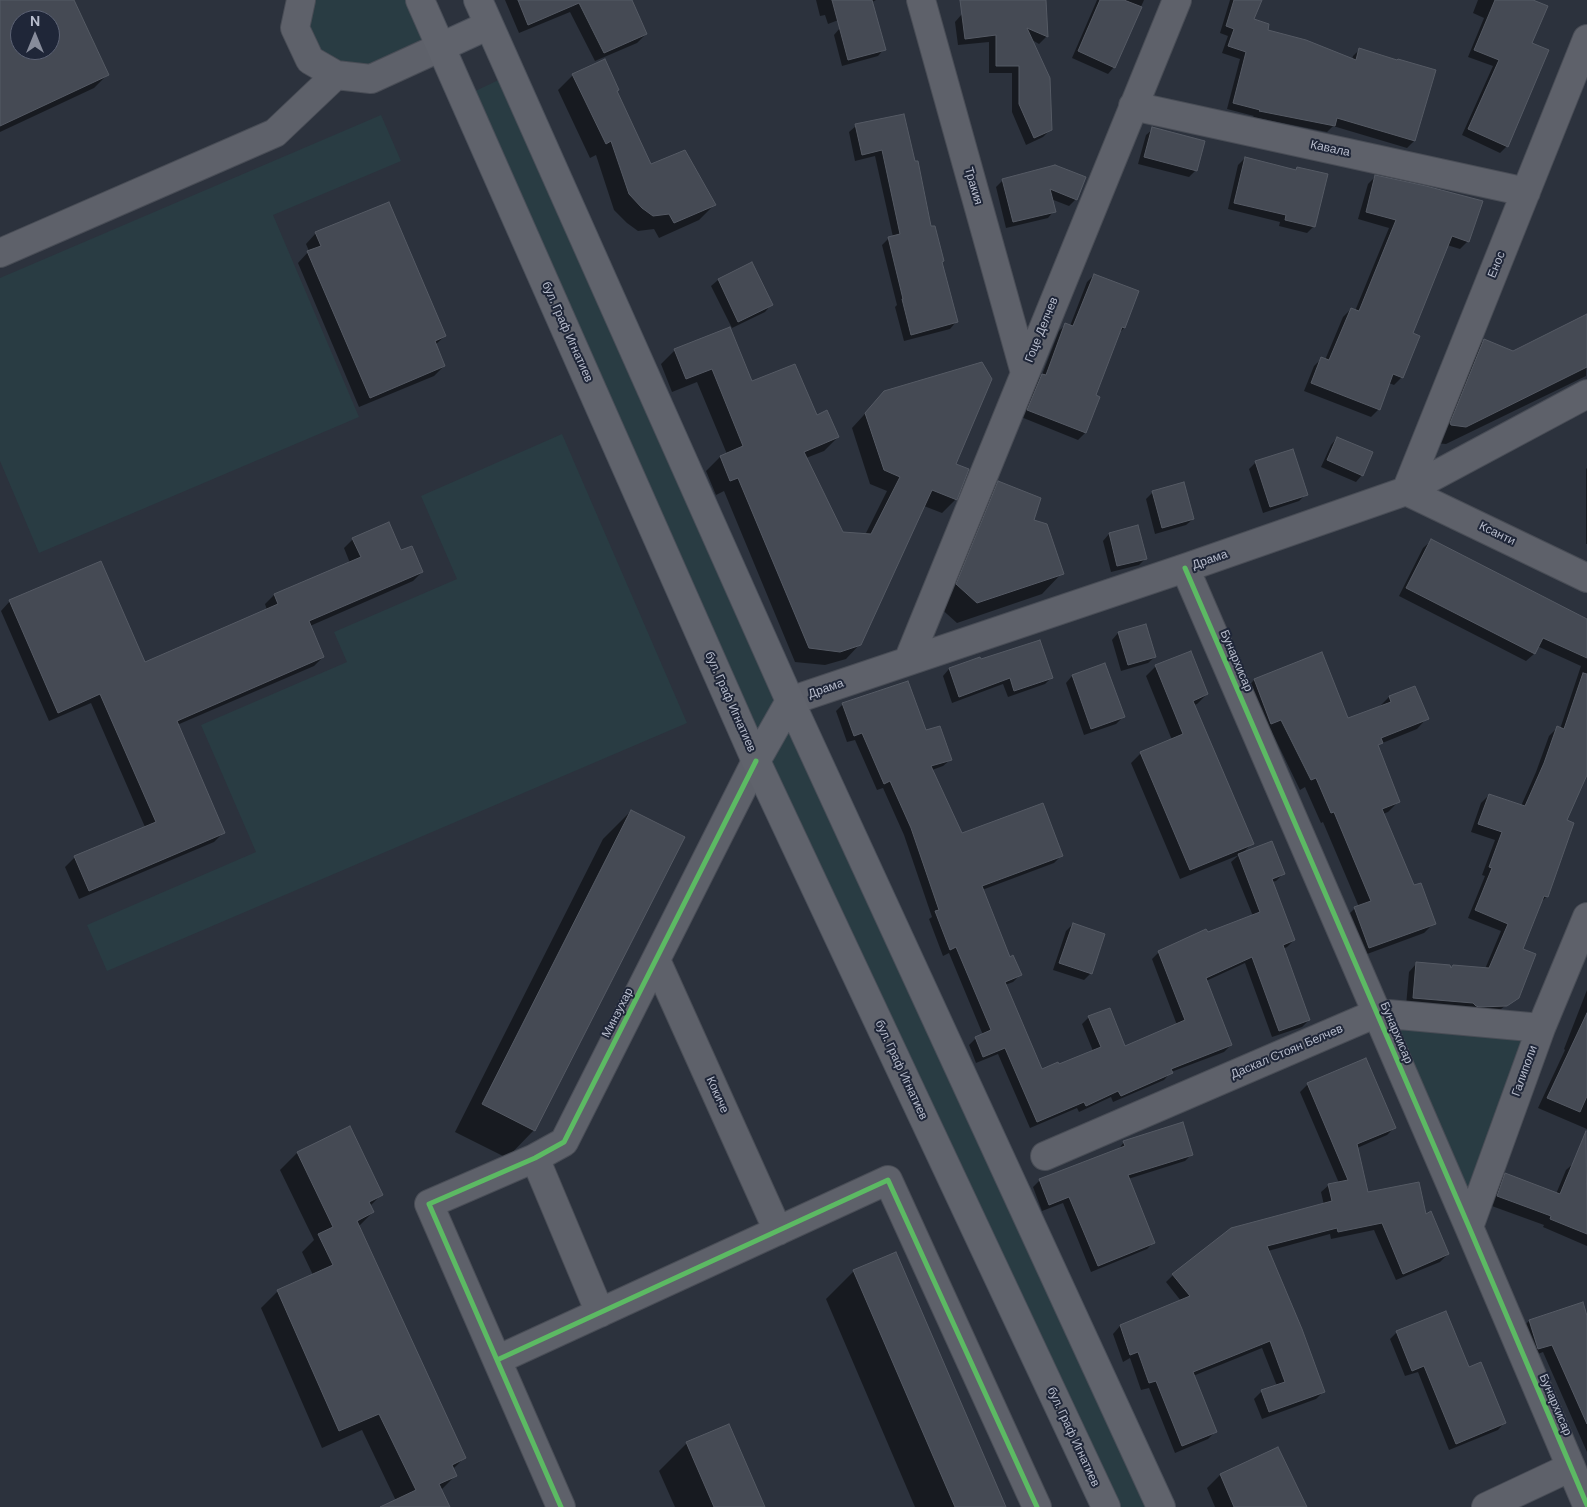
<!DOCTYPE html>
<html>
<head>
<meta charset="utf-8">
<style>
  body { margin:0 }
  #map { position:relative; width:1587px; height:1507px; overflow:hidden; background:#2c323d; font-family:"DM Sans",sans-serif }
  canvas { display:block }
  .north { position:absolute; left:10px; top:10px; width:50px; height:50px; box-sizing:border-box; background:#1f2638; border:1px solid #5c6274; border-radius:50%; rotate:0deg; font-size:14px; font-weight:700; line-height:20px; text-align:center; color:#b8bdcd }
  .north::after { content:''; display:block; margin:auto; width:18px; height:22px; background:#878c9b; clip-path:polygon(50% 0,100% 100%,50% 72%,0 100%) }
</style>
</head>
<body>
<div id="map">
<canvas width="1587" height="1507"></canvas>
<div class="north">N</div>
</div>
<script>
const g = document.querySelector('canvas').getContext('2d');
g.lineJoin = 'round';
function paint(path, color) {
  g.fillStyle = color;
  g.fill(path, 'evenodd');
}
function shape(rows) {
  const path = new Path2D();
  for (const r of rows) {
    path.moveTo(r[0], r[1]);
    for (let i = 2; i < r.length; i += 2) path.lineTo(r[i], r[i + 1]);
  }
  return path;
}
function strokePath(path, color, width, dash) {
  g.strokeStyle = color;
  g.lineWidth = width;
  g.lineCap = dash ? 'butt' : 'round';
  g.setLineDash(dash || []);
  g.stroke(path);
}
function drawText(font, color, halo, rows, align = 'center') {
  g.font = font + ' "DM Sans",sans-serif';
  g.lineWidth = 4;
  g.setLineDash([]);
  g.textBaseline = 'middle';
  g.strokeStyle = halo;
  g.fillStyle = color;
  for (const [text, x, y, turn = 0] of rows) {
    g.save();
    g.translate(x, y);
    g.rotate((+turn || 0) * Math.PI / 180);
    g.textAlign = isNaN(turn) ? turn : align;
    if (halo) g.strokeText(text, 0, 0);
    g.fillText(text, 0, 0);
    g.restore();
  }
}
const green = shape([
  [301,0,420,0,441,47,371,79,310,60],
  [511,74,1161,1507,1106,1507,463,97],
  [381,115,401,161,273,215,359,417,39,553,0,461,0,278],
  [562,434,687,723,107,971,87,925,256,852,201,725,347,662,334,632,457,579,421,496],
  [1377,1013,1541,1028,1469,1227]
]);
const shadow = shape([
  [0,0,73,0,108,74,94,88,0,132],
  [20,20,50,20,50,50,20,50],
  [505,0,630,0,646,34,637,43,595,61,570,12,519,33],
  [816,0,876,0,870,3,862,11,828,24,825,15,820,16],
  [1005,0,1045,0,1046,37,1039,44,1032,40,1051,129,1043,137,1026,145,1012,112,1012,73,989,73,989,42,958,45,955,22,962,14],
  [1097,0,1144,0,1114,67,1108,74,1072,58],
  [1230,0,1261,0,1253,20,1266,30,1352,60,1353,56,1360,49,1435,71,1414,141,1407,148,1333,126,1327,132,1253,117,1254,116,1227,109,1240,59,1222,53,1228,36,1220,33],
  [1478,0,1530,0,1531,44,1507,146,1500,153,1462,135,1493,66,1468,57,1484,18,1473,13],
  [840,28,884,49,878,56,842,66,834,35],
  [573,75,616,91,650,166,714,205,699,220,659,238,654,229,638,231,627,223,614,210,596,155,590,158,558,90],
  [903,115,930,228,941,262,956,322,950,329,904,341,895,307,897,305,882,245,888,239,893,237,875,156,855,161,849,132,856,126],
  [1153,129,1196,170,1189,177,1138,164,1146,135],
  [1245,158,1295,171,1298,168,1314,226,1307,233,1279,226,1280,222,1228,209,1238,165],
  [1055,167,1076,199,1069,206,1051,199,1054,211,1048,218,1006,228,996,187,1003,180],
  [1376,176,1468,241,1460,249,1447,245,1411,334,1402,377,1394,385,1389,383,1379,409,1371,417,1304,391,1314,366,1321,359,1325,360,1343,317,1351,309,1355,311,1389,228,1358,219,1368,184],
  [316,233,445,336,435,345,444,366,434,376,359,407,298,263,309,251,306,244],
  [751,264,771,305,765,312,732,328,711,286,718,280],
  [1094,275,1138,292,1124,328,1119,333,1095,396,1099,398,1085,433,1078,440,1021,417,1035,382,1042,375,1059,331,1066,324,1070,326,1087,282],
  [1587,323,1586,376,1446,444,1433,443,1466,358,1484,340,1513,353],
  [731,328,730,329,752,383,816,416,838,437,824,451,806,458,842,533,865,535,887,491,870,484,852,428,885,392,955,465,968,470,956,499,942,513,924,506,860,644,846,659,825,665,795,662,724,491,716,495,706,471,720,457,727,454,697,382,672,392,661,364,675,350],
  [1337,438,1362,475,1356,482,1321,467,1331,445],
  [1256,462,1306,494,1299,501,1263,513,1249,469],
  [1587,468,1587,544,1586,544,1586,469],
  [998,482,1032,521,1062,573,1042,594,957,623,937,605,978,503],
  [1153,492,1193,519,1186,525,1155,534,1146,499],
  [1109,534,1146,558,1139,565,1111,572,1103,541],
  [353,539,401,552,422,572,413,581,310,626,323,657,314,666,177,725,223,833,214,842,79,899,65,867,75,857,145,827,91,703,49,721,1,611,10,601,145,663,267,610,265,604,274,595,350,563,344,548],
  [1431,541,1586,620,1587,617,1587,771,1565,821,1547,896,1540,903,1521,949,1518,997,1513,1002,1513,1000,1501,1009,1502,1011,1498,1014,1406,1006,1409,972,1416,964,1451,969,1485,969,1501,931,1468,918,1485,876,1482,875,1495,840,1471,832,1481,803,1489,795,1521,806,1536,772,1549,736,1557,728,1560,729,1581,666,1537,646,1534,654,1526,661,1399,596,1423,548],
  [1118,633,1155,657,1148,663,1121,671,1112,640],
  [1321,654,1347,720,1379,707,1389,697,1415,687,1427,718,1417,729,1380,744,1377,747,1398,802,1388,812,1383,814,1414,887,1434,923,1424,933,1359,957,1345,918,1355,908,1359,907,1323,822,1321,823,1305,787,1300,790,1271,730,1261,734,1244,691,1254,680],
  [979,658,980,661,1051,678,1045,684,1008,697,1003,684,952,703,943,676,949,669],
  [1156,666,1207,694,1197,704,1193,705,1253,843,1242,853,1283,874,1276,881,1272,882,1294,940,1287,947,1283,949,1309,1020,1302,1027,1272,1037,1245,963,1206,981,1231,1045,1224,1052,1171,1072,1164,1080,1113,1102,1111,1097,1079,1112,1077,1108,1030,1128,998,1054,976,1063,969,1045,976,1038,983,1035,949,953,943,956,929,919,932,917,904,835,883,788,877,790,855,740,847,742,836,711,843,704,925,732,950,760,943,766,932,770,962,835,1061,856,1054,863,982,890,1009,958,1020,975,1013,982,1005,985,1041,1070,1058,1066,1093,1051,1082,1024,1089,1017,1124,1048,1177,1025,1152,959,1159,952,1253,916,1231,862,1239,855,1180,879,1131,763,1141,753,1172,740,1146,676],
  [1072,676,1123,717,1116,724,1084,735,1066,683],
  [631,811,534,1130,507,1158,455,1132,603,839],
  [1073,924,1091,973,1084,980,1053,970,1066,931],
  [1587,990,1587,1129,1538,1108,1565,1050,1564,1049],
  [1365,1060,1394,1128,1387,1135,1357,1148,1367,1194,1425,1215,1448,1254,1440,1262,1396,1280,1374,1230,1331,1239,1330,1234,1268,1251,1323,1392,1316,1399,1262,1419,1254,1399,1262,1391,1277,1386,1262,1348,1193,1376,1215,1432,1208,1439,1175,1453,1149,1388,1141,1390,1130,1358,1123,1362,1113,1334,1120,1326,1181,1301,1166,1282,1173,1275,1324,1205,1321,1192,1329,1185,1339,1183,1300,1092,1307,1085],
  [1124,1142,1192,1154,1185,1161,1128,1179,1154,1242,1147,1249,1091,1272,1063,1203,1042,1211,1033,1187,1040,1180,1118,1150],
  [297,1153,382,1194,370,1206,373,1212,358,1227,464,1458,452,1470,455,1476,440,1491,448,1507,393,1507,397,1503,362,1430,322,1448,261,1308,278,1291,313,1275,302,1252,314,1240,280,1170],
  [1575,1162,1587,1167,1587,1246,1543,1227,1544,1225,1489,1205,1497,1183,1505,1174,1556,1194,1566,1170],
  [854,1271,1004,1507,915,1507,826,1299],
  [1582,1304,1587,1320,1587,1452,1543,1352,1530,1357,1521,1329,1529,1321],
  [1397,1332,1468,1369,1504,1423,1498,1430,1449,1450,1418,1372,1405,1376,1390,1339],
  [687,1443,764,1507,675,1507,659,1471],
  [1220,1475,1305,1507,1215,1507,1207,1488]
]);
const building = shape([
  [0,0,74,0,109,75,0,126,0,0],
  [20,20,50,20,50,50,20,50,20,20],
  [518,0,632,0,647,34,604,53,579,3,528,25,518,0],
  [832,0,872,0,886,50,848,60,832,0],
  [960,0,1046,0,1048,37,1027,28,1050,78,1052,130,1034,138,1019,104,1019,66,996,66,996,35,965,39,960,0],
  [1100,0,1124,0,1142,7,1115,68,1078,51,1100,0],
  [1234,0,1262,0,1254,19,1269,24,1268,30,1306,40,1356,60,1359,48,1397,60,1398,59,1436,70,1415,141,1337,118,1335,126,1259,111,1260,110,1233,103,1246,52,1228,46,1234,29,1226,26,1234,0],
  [1495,0,1533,0,1548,6,1532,43,1549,50,1508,147,1468,129,1499,60,1474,50,1495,0],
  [605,59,619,90,617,91,651,164,685,150,716,205,674,223,669,214,653,216,642,208,629,194,611,141,606,144,572,74,605,59],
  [904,114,915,161,918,161,931,226,935,226,944,261,942,262,958,322,911,335,902,299,903,299,888,237,900,234,882,150,862,155,855,124,904,114],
  [1152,127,1205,141,1197,171,1144,157,1152,127],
  [1245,157,1296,170,1297,167,1328,174,1315,227,1285,220,1286,215,1234,203,1245,157],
  [1055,165,1086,177,1077,200,1050,189,1056,212,1013,222,1002,179,1055,165],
  [1375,175,1426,186,1483,201,1469,242,1452,236,1413,333,1420,336,1403,378,1393,374,1380,410,1311,383,1321,357,1329,360,1351,308,1359,311,1396,220,1366,212,1375,175],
  [389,202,446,336,435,341,445,366,370,398,307,251,321,246,315,232,389,202],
  [752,262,773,305,738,322,718,279,752,262],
  [1094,274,1139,291,1125,328,1122,327,1096,395,1100,397,1086,433,1027,410,1042,374,1046,375,1065,323,1073,326,1094,274],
  [1587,314,1587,367,1466,427,1451,425,1450,423,1484,339,1513,351,1587,314],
  [730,327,752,381,795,364,817,415,827,410,839,437,804,452,843,532,871,534,900,477,884,470,865,413,884,391,982,362,992,379,956,464,969,469,957,500,932,490,861,645,840,652,809,648,738,478,730,481,720,456,743,446,712,369,686,379,674,349,730,327],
  [1337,437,1373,452,1363,476,1327,460,1337,437],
  [1293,449,1308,495,1270,507,1255,461,1293,449],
  [998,481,1041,498,1034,520,1047,524,1064,574,977,603,956,584,998,481],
  [1184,482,1194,519,1162,528,1152,491,1184,482],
  [389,522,401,550,412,546,423,572,309,621,324,657,177,721,225,833,89,891,74,856,156,822,100,694,58,713,9,600,101,561,145,662,278,604,274,594,361,557,352,538,389,522],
  [1138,525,1147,559,1117,566,1109,533,1138,525],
  [1431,539,1587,619,1587,658,1543,638,1535,654,1406,588,1431,539],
  [1146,624,1156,657,1128,665,1118,632,1146,624],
  [1040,640,1053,678,1014,691,1010,678,959,697,949,668,980,657,981,659,1040,640],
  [1191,651,1208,694,1193,701,1254,844,1190,870,1140,752,1183,734,1155,665,1191,651],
  [1322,652,1348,718,1391,702,1389,696,1415,686,1429,719,1381,738,1383,743,1378,745,1400,802,1382,809,1414,885,1421,883,1436,924,1369,948,1354,907,1371,901,1334,812,1331,813,1316,778,1311,780,1281,720,1271,724,1254,679,1322,652],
  [1105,663,1125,717,1091,729,1072,675,1105,663],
  [1583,673,1587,674,1587,775,1567,820,1574,823,1548,897,1544,896,1523,949,1536,954,1519,998,1507,1006,1479,1007,1476,1006,1473,1003,1413,998,1416,962,1450,965,1451,968,1453,965,1489,968,1508,924,1475,910,1492,868,1489,867,1502,832,1478,824,1489,794,1525,806,1544,763,1557,726,1564,729,1583,673],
  [908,681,926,730,940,726,952,760,931,766,962,833,1043,803,1063,856,982,886,1010,957,1013,955,1022,975,1005,982,1042,1069,1058,1062,1059,1064,1101,1047,1088,1016,1110,1008,1125,1046,1185,1020,1158,951,1206,929,1208,932,1260,912,1238,854,1272,841,1285,874,1272,879,1295,940,1283,945,1310,1020,1279,1031,1252,957,1206,978,1232,1045,1171,1069,1173,1073,1121,1096,1118,1091,1086,1106,1084,1102,1037,1122,1005,1048,983,1057,975,1037,991,1030,956,947,950,950,935,911,939,910,911,828,890,781,884,784,862,733,854,736,842,703,908,681],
  [631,810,685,837,535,1131,482,1104,631,810],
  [1073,923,1105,934,1092,974,1059,963,1073,923],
  [1587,1013,1587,1096,1580,1112,1547,1098,1587,1013],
  [1366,1058,1396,1128,1357,1144,1368,1192,1419,1182,1426,1214,1431,1211,1449,1254,1403,1274,1382,1223,1338,1232,1337,1228,1267,1246,1302,1329,1325,1392,1269,1412,1261,1390,1285,1382,1270,1341,1193,1372,1217,1432,1182,1446,1156,1381,1149,1383,1138,1352,1130,1355,1120,1325,1190,1296,1172,1274,1231,1228,1332,1201,1328,1184,1348,1180,1307,1083,1366,1058],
  [1183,1122,1193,1155,1128,1175,1155,1243,1098,1266,1069,1197,1049,1205,1039,1179,1125,1146,1123,1141,1183,1122],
  [350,1126,383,1195,369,1202,374,1212,357,1221,466,1458,452,1465,457,1476,439,1484,450,1507,380,1507,416,1490,379,1414,339,1431,277,1290,333,1265,318,1234,333,1227,297,1152,350,1126],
  [1586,1131,1587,1234,1550,1219,1551,1216,1497,1196,1505,1173,1560,1194,1586,1131],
  [896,1252,1006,1507,955,1507,853,1270,896,1252],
  [1583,1302,1587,1316,1587,1424,1552,1345,1538,1349,1529,1320,1583,1302],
  [1446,1311,1469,1367,1481,1362,1506,1423,1456,1444,1424,1366,1412,1371,1396,1331,1446,1311],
  [729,1424,765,1507,714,1507,686,1442,729,1424],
  [1278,1447,1307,1507,1234,1507,1220,1474,1278,1447]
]);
const minor = shape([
  [301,0,295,28,310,60,336,75,371,79,441,47],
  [921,0,1025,373],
  [1587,39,1406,491,1587,578],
  [1133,106,1526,192],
  [0,253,275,133,336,75],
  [1185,568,1469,1227,1587,1505],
  [908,661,1177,0],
  [790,701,1185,568,1406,491,1587,394],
  [656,960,778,1231],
  [1045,1156,1377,1013,1541,1028],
  [535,1158,600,1313],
  [1469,1227,1541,1028,1587,917],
  [497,1360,888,1180,1037,1507],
  [561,1507,429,1204,535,1158,564,1142,756,761],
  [1486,1507,1571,1467]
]);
const major = shape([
  [420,0,756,761,1106,1507],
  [478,0,790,701,1161,1507],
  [441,47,489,25],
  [756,761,790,701]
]);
const cycleway = shape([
  [1185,568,1469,1227,1587,1505],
  [497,1360,888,1180,1037,1507],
  [561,1507,429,1204,535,1158,564,1142,756,761]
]);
const streetNames = [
  ["Кавала",1330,149,12],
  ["Тракия",973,186,74],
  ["Енос",1497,265,-68],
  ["Гоце Делчев",1042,330,-68],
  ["бул. Граф Игнатиев",567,332,66],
  ["Ксанти",1497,534,26],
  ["Драма",1210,560,-19],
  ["Бунархисар",1236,661,67],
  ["Драма",826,689,-19],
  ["бул. Граф Игнатиев",730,702,66],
  ["Минзухар",618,1013,-63],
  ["Бунархисар",1396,1033,67],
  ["Даскал Стоян Белчев",1287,1052,-23],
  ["бул. Граф Игнатиев",901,1070,65],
  ["Галиполи",1525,1071,-70],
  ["Кокиче",717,1095,66],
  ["Бунархисар",1555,1405,67],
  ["бул. Граф Игнатиев",1073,1437,65]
];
paint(green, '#293c43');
paint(shadow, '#0007');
paint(building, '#454a54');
strokePath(building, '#555a64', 1);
strokePath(minor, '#494d56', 30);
strokePath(major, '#4a4f59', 30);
strokePath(minor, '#5e616a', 28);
strokePath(major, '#60636c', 28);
strokePath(cycleway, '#5cba63', 5);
drawText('12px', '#b8bdcd', '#1f2638', streetNames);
</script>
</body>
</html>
